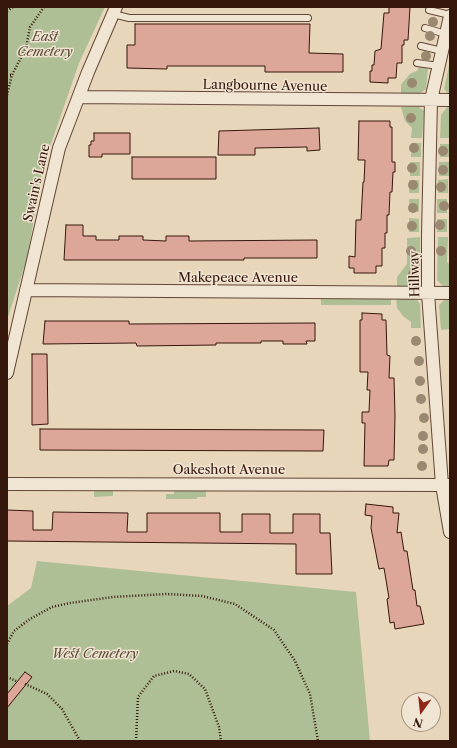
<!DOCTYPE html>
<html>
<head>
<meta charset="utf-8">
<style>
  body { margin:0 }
  #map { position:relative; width:457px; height:748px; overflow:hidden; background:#e8d6ba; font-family:"Libre Caslon Text",serif }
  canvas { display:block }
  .frame { position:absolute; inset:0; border:8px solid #35160a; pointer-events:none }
  .north { position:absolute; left:401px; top:692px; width:40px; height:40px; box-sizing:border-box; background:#f0e4d2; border:1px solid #a59282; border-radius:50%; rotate:195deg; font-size:11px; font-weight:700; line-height:16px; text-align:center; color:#35160a }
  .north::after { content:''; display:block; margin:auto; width:14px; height:18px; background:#8f2418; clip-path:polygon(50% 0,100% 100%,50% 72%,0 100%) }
</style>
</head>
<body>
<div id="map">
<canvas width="457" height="748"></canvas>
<div class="frame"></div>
<div class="north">N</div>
</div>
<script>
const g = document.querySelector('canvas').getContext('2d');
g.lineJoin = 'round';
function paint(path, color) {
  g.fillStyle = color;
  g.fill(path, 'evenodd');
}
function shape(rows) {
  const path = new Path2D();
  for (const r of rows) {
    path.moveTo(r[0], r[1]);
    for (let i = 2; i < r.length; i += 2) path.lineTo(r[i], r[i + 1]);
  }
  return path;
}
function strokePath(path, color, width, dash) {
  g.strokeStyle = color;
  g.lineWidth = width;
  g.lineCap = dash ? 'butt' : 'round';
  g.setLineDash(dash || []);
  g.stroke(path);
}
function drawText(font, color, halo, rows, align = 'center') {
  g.font = font + ' "Libre Caslon Text",serif';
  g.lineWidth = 3;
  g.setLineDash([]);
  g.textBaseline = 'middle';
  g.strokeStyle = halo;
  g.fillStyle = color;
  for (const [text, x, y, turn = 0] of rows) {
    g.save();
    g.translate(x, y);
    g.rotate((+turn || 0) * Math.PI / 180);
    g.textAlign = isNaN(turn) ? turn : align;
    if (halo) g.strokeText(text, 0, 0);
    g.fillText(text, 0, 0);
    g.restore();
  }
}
const green = shape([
  [7,7,105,7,79,63,43,167,27,259,7,320],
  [450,61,450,94,448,94,444,89],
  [419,66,428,67,426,89,419,94,401,93,401,85,403,82,410,74,418,70],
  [401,107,419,107,424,111,422,138,411,138,412,128,405,121],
  [447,107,450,107,450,138,440,138,441,115],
  [411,143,421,143,421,157,411,157],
  [440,144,450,144,450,157,440,157],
  [410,162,420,162,420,176,410,176],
  [439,162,449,162,449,176,439,176],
  [448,179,448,193,438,193,438,180],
  [409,180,419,180,419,193,409,193],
  [409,199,419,199,419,212,409,212],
  [437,199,447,199,447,213,437,213],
  [409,218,419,219,419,232,409,232],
  [437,219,447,219,447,232,437,232],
  [420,237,420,281,416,286,397,286,397,277,407,264,407,238],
  [438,237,448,237,447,262,450,265,450,286,443,286,437,280],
  [391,297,391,305,321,305,321,298],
  [396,297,411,297,417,300,420,304,421,328,411,328,411,322,403,316,397,308],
  [445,299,450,299,450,329,441,330,439,305],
  [94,489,113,489,113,496,94,497],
  [174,490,206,490,206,497,198,497,196,499,166,499,166,494,174,494],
  [37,561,356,592,370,741,7,741,7,606,31,588]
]);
const building = shape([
  [389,7,410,7,408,40,404,40,404,45,402,45,402,63,397,63,396,78,388,78,388,83,370,82,370,71,372,71,372,65,374,65,375,51,381,49,384,13,389,13,389,7],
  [135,24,310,24,309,53,343,54,343,72,265,72,265,66,167,66,167,69,127,68,127,45,135,45,135,24],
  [359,121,390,121,390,127,392,127,392,162,395,162,395,172,393,172,392,192,390,192,389,215,387,215,387,233,385,233,385,248,382,248,382,266,376,266,376,273,354,273,354,268,349,268,349,256,355,257,356,220,361,220,363,182,364,182,365,160,358,160,359,121],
  [319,128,320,150,307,151,307,147,255,148,255,155,218,155,219,131,319,128],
  [94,133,130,133,130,154,102,154,102,157,89,157,89,145,91,145,91,141,94,141,94,133],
  [132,157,216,157,216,179,132,179,132,157],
  [66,225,83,225,83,236,96,236,96,240,119,240,119,236,143,236,143,240,166,241,166,236,189,236,189,241,317,240,317,258,244,258,244,260,64,260,66,225],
  [362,313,382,314,382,320,386,320,387,355,390,356,389,378,394,378,395,416,394,460,389,460,388,466,364,466,365,423,362,423,362,412,369,412,370,390,367,390,368,372,360,372,360,320,362,320,362,313],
  [45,321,129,321,129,324,315,323,315,341,306,341,307,344,283,344,283,341,261,341,261,343,216,343,216,345,137,346,136,343,43,344,45,321],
  [32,354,47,354,48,424,32,425,32,354],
  [40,429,324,430,323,451,40,450,40,429],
  [366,504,393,507,393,513,399,513,397,533,401,532,404,551,407,551,413,590,415,590,417,606,420,606,424,624,395,629,394,622,390,623,387,599,389,598,384,568,379,569,371,528,372,516,365,515,366,504],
  [7,510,33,511,33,530,52,530,53,512,128,513,127,532,147,532,147,513,220,513,220,532,242,532,242,514,270,514,270,533,293,533,293,514,320,514,320,533,330,533,332,574,296,574,296,544,7,541,7,510],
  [25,672,32,677,7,708,7,694,25,672]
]);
const path = shape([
  [7,11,13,7],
  [7,75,12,75],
  [7,95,12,75,26,48,30,27,44,7],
  [7,644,14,631,30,619,52,607,70,603,113,597,167,594,202,596,235,604,274,630,295,661,310,694,318,741],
  [7,677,16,681],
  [25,684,47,694,62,709,80,741],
  [136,741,138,697,154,676,174,671,189,674,205,689,219,727,221,741]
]);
const lane = shape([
  [429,10,450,15],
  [113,14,129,18,308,18],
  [425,28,446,34],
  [421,46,442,51],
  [417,63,439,66]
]);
const street = shape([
  [450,16,431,100,428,235,428,293,442,485,450,532],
  [79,97,450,100],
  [26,290,450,293],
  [7,373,59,148,88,72,116,7],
  [7,484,450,485]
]);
const trees = [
  [433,22],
  [430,36],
  [426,56],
  [412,83],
  [411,118],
  [414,148],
  [443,151],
  [412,168],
  [443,170],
  [413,185],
  [441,187],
  [444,206],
  [413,208],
  [440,225],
  [412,226],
  [411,251],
  [441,251],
  [413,274],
  [416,341],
  [419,361],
  [420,381],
  [421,399],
  [424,418],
  [423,436],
  [423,449],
  [422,466]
];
const parkNames = [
  ["East",45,37],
  ["Cemetery",45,52],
  ["West Cemetery",95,654]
];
const streetNames = [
  ["Langbourne Avenue",265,86,1],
  ["Swain's Lane",37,183,-77],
  ["Hillway",415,274,-91],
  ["Makepeace Avenue",238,278],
  ["Oakeshott Avenue",229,470]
];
paint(green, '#afbf95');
paint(building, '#dca798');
strokePath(building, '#35160a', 1);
strokePath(lane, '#624636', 8);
strokePath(street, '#624636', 14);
strokePath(path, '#35160a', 2.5, [1, 2]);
strokePath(lane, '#f0e4d2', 6);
strokePath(street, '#f0e4d2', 12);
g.fillStyle = '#9a8870';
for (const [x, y] of trees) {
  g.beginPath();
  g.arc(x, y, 5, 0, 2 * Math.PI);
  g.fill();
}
drawText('italic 13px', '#5a4934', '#f0e4d2', parkNames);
drawText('13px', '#35160a', '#f0e4d2', streetNames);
</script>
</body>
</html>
